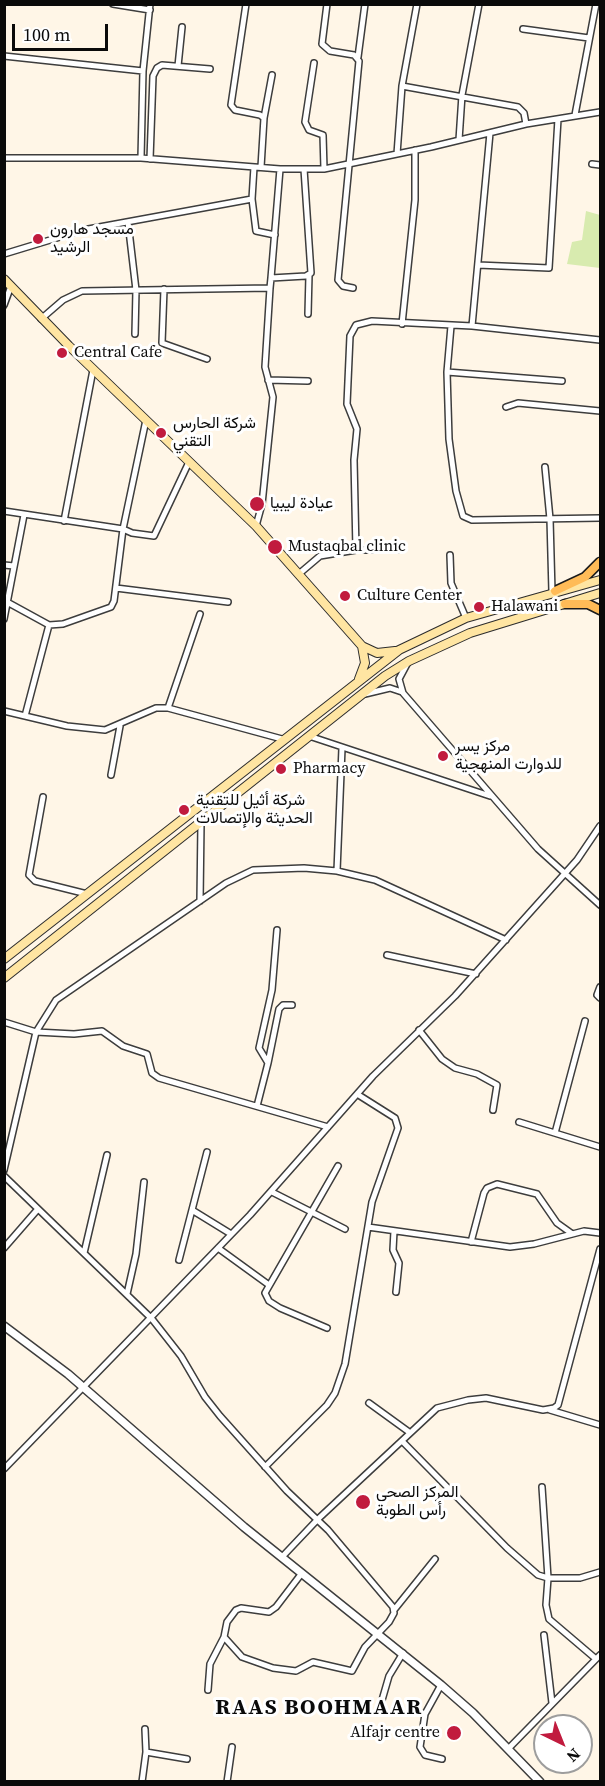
<!DOCTYPE html>
<html>
<head>
<meta charset="utf-8">
<style>
  body { margin:0 }
  #map { position:relative; width:605px; height:1786px; overflow:hidden; background:#fff6e7; font-family:"Source Serif 4",serif }
  canvas { display:block }
  .frame { position:absolute; inset:0; border:6px solid #0a0a0a; pointer-events:none }
  .north { position:absolute; left:533px; top:1714px; width:60px; height:60px; box-sizing:border-box; background:#fff; border:2px solid #9d9d9d; border-radius:50%; rotate:137deg; font-size:16px; font-weight:700; line-height:24px; text-align:center; color:#0a0a0a }
  .north::after { content:''; display:block; margin:auto; width:21px; height:27px; background:#c11b3e; clip-path:polygon(50% 0,100% 100%,50% 72%,0 100%) }
  .scale { position:absolute; left:12px; top:24px; width:96px; height:27px; box-sizing:border-box; border:3px solid #0a0a0a; border-top:0; padding-left:8px; font-size:18px; line-height:21px; white-space:nowrap; color:#0a0a0a; -webkit-text-stroke:4px #fff; paint-order:stroke }
</style>
</head>
<body>
<div id="map">
<canvas width="605" height="1786"></canvas>
<div class="frame"></div>
<div class="north">N</div>
<div class="scale">100 m</div>
</div>
<script>
const g = document.querySelector('canvas').getContext('2d');
g.lineJoin = 'round';
function paint(path, color) {
  g.fillStyle = color;
  g.fill(path, 'evenodd');
}
function shape(rows) {
  const path = new Path2D();
  for (const r of rows) {
    path.moveTo(r[0], r[1]);
    for (let i = 2; i < r.length; i += 2) path.lineTo(r[i], r[i + 1]);
  }
  return path;
}
function strokePath(path, color, width, dash) {
  g.strokeStyle = color;
  g.lineWidth = width;
  g.lineCap = dash ? 'butt' : 'round';
  g.setLineDash(dash || []);
  g.stroke(path);
}
function drawText(font, color, halo, rows, align = 'center') {
  g.font = font + ' "Source Serif 4",Vazirmatn,serif';
  g.lineWidth = 6;
  g.setLineDash([]);
  g.textBaseline = 'middle';
  g.strokeStyle = halo;
  g.fillStyle = color;
  for (const [text, x, y, turn = 0] of rows) {
    g.save();
    g.translate(x, y);
    g.rotate((+turn || 0) * Math.PI / 180);
    g.textAlign = isNaN(turn) ? turn : align;
    if (halo) g.strokeText(text, 0, 0);
    g.fillText(text, 0, 0);
    g.restore();
  }
}
const green = shape([
  [586,211,600,215,600,268,567,264,572,242,582,240]
]);
const minor = shape([
  [113,4,150,10],
  [246,4,231,105,235,110,260,115,264,118,261,167],
  [327,4,322,44,330,51,354,55,359,61,338,280,343,286,353,288],
  [523,29,589,38],
  [4,56,143,71],
  [358,57,365,4],
  [314,63,305,122,309,130,323,135,324,169],
  [178,66,182,27],
  [402,86,518,107,524,113,526,124],
  [575,115,596,4],
  [264,118,272,75],
  [459,140,462,95,479,4],
  [397,154,402,86,417,4],
  [4,158,141,158,280,169,324,169,431,147,526,124,600,112],
  [141,158,143,71,150,4],
  [150,159,153,76,157,68,162,65,210,69],
  [592,164,600,165],
  [252,199,256,231,275,235],
  [128,222,136,290,135,334],
  [4,254,83,230,252,199,254,167],
  [478,265,549,268,558,119],
  [271,278,280,169],
  [270,288,271,278,306,276,311,273,304,169],
  [164,289,162,343,207,359],
  [4,305,11,286],
  [308,314,309,275],
  [41,319,63,300,82,291,270,288,265,367,273,397,262,504,256,526],
  [402,324,415,200,415,150],
  [451,326,447,372,449,439,456,491,463,516,472,520,600,518],
  [472,326,490,133],
  [447,372,562,381],
  [268,380,308,381],
  [506,407,518,403,600,411],
  [545,467,550,519,552,592],
  [4,511,123,529,146,420],
  [64,521,93,370],
  [356,550,354,460,357,429,347,404,350,336,356,325,372,321,472,326,600,340],
  [450,555,451,583,466,618],
  [4,565,14,566],
  [300,573,320,556,356,550,397,550],
  [116,588,228,602],
  [7,602,49,625,63,624,111,607,114,601,123,529,132,533,154,536,189,462],
  [4,619,24,515],
  [407,664,399,679,403,693,538,849,600,905],
  [365,694,390,688,402,692],
  [168,708,200,614],
  [4,711,67,726,105,730,156,708,168,708,282,739],
  [25,716,49,625],
  [309,736,490,796],
  [111,775,120,726],
  [43,797,29,875,35,881,87,894],
  [337,871,342,748],
  [200,901,201,823],
  [387,955,476,974],
  [600,987,597,995,600,998],
  [4,1022,36,1032,74,1034,102,1031,123,1046,147,1054,152,1073,159,1078,328,1127],
  [419,1030,442,1059,455,1068,477,1074,497,1085,493,1110],
  [268,1063,279,1009,283,1005,292,1005],
  [257,1106,268,1063,259,1048,272,990,277,930],
  [519,1122,600,1147],
  [555,1133,585,1021],
  [4,1170,36,1032,56,1000,226,883,253,870,304,868,337,871,375,880,506,940],
  [4,1176,152,1319,181,1356,205,1397,220,1416,287,1491,328,1530,393,1607,394,1613,389,1622,365,1647,352,1671,313,1662,296,1671,273,1668,242,1657,224,1637,227,1622,236,1610,241,1608,269,1612,276,1607,302,1573],
  [272,1192,345,1229],
  [192,1210,231,1234],
  [368,1227,510,1247,534,1244,584,1231,600,1233],
  [394,1231,393,1250,399,1263,396,1292],
  [471,1242,484,1193,487,1188,497,1184,537,1194,557,1223,571,1233],
  [4,1248,38,1209],
  [218,1248,269,1285],
  [84,1253,107,1155],
  [179,1260,207,1152],
  [127,1294,136,1254,144,1182],
  [327,1328,280,1308,269,1301,265,1293,338,1166],
  [369,1403,409,1432],
  [550,1410,600,1425],
  [403,1442,507,1548,538,1575,548,1578,546,1605,549,1619,596,1659],
  [265,1467,327,1405,335,1393,345,1364,372,1202,398,1128,395,1118,357,1094],
  [4,1469,250,1215,373,1076,455,996,577,860,600,826],
  [542,1487,548,1578,580,1578,600,1572],
  [282,1557,318,1519,437,1408,468,1400,486,1398,543,1410,554,1408,558,1405,600,1249],
  [394,1610,435,1559],
  [544,1635,552,1703],
  [441,1685,425,1714,420,1747,425,1755,442,1759],
  [208,1690,210,1664,224,1637],
  [380,1707,389,1676,403,1653],
  [509,1748,600,1655],
  [146,1752,187,1759],
  [142,1782,146,1752,145,1729],
  [227,1782,232,1747]
]);
const tertiary = shape([
  [4,1326,68,1374,244,1527,441,1685,473,1713,540,1782]
]);
const secondary = shape([
  [4,279,69,346,256,526,362,646,377,653,395,651],
  [359,679,365,663,362,646],
  [4,959,399,650,466,618,600,580],
  [4,978,385,676,409,661,470,633,600,593]
]);
const primary = shape([
  [555,591,585,577,600,562],
  [565,604,588,604,600,610]
]);
const markers = [
  [38,239,6,"#c11b3e"],
  [62,353,6,"#c11b3e"],
  [161,433,6,"#c11b3e"],
  [257,504,8,"#c11b3e"],
  [275,547,8,"#c11b3e"],
  [345,596,6,"#c11b3e"],
  [479,607,6,"#c11b3e"],
  [443,756,6,"#c11b3e"],
  [281,769,6,"#c11b3e"],
  [184,810,6,"#c11b3e"],
  [363,1502,8,"#c11b3e"],
  [454,1733,8,"#c11b3e"]
];
const poiNames = [
  ["مسجد هارون",50,230],
  ["الرشيد",50,248],
  ["Central Cafe",74,353],
  ["شركة الحارس",173,424],
  ["التقني",173,442],
  ["عيادة ليبيا",270,504],
  ["Mustaqbal clinic",288,547],
  ["Culture Center",357,596],
  ["Halawani",491,607],
  ["مركز يسر",455,747],
  ["للدوارت المنهجية",455,765],
  ["Pharmacy",293,769],
  ["شركة أثيل للتقنية",196,801],
  ["الحديثة والإتصالات",196,819],
  ["المركز الصحي",376,1493],
  ["رأس الطوبة",376,1511],
  ["Alfajr centre",440,1733,"right"]
];
const districtNames = [
  ["RAAS BOOHMAAR",319,1708]
];
paint(green, '#d8ebaf');
strokePath(minor, '#3d3d3d', 8);
strokePath(tertiary, '#3d3d3d', 10);
strokePath(secondary, '#2c2c2c', 10);
strokePath(primary, '#1b1b1b', 11);
strokePath(minor, '#fff', 5);
strokePath(tertiary, '#fff', 7);
strokePath(secondary, '#ffe5a2', 8);
strokePath(primary, '#ffbb57', 8);
for (const [x, y, r, color] of markers) {
  const dot = new Path2D();
  dot.arc(x, y, r, 0, 2 * Math.PI);
  g.fillStyle = color;
  g.fill(dot);
  strokePath(dot, '#fff', 2);
}
drawText('16px', '#0a0a0a', '#fff', poiNames, 'left');
g.letterSpacing = '1.5px';
drawText('bold 22px', '#0a0a0a', '#fff', districtNames);
g.letterSpacing = '0px';
</script>
</body>
</html>
